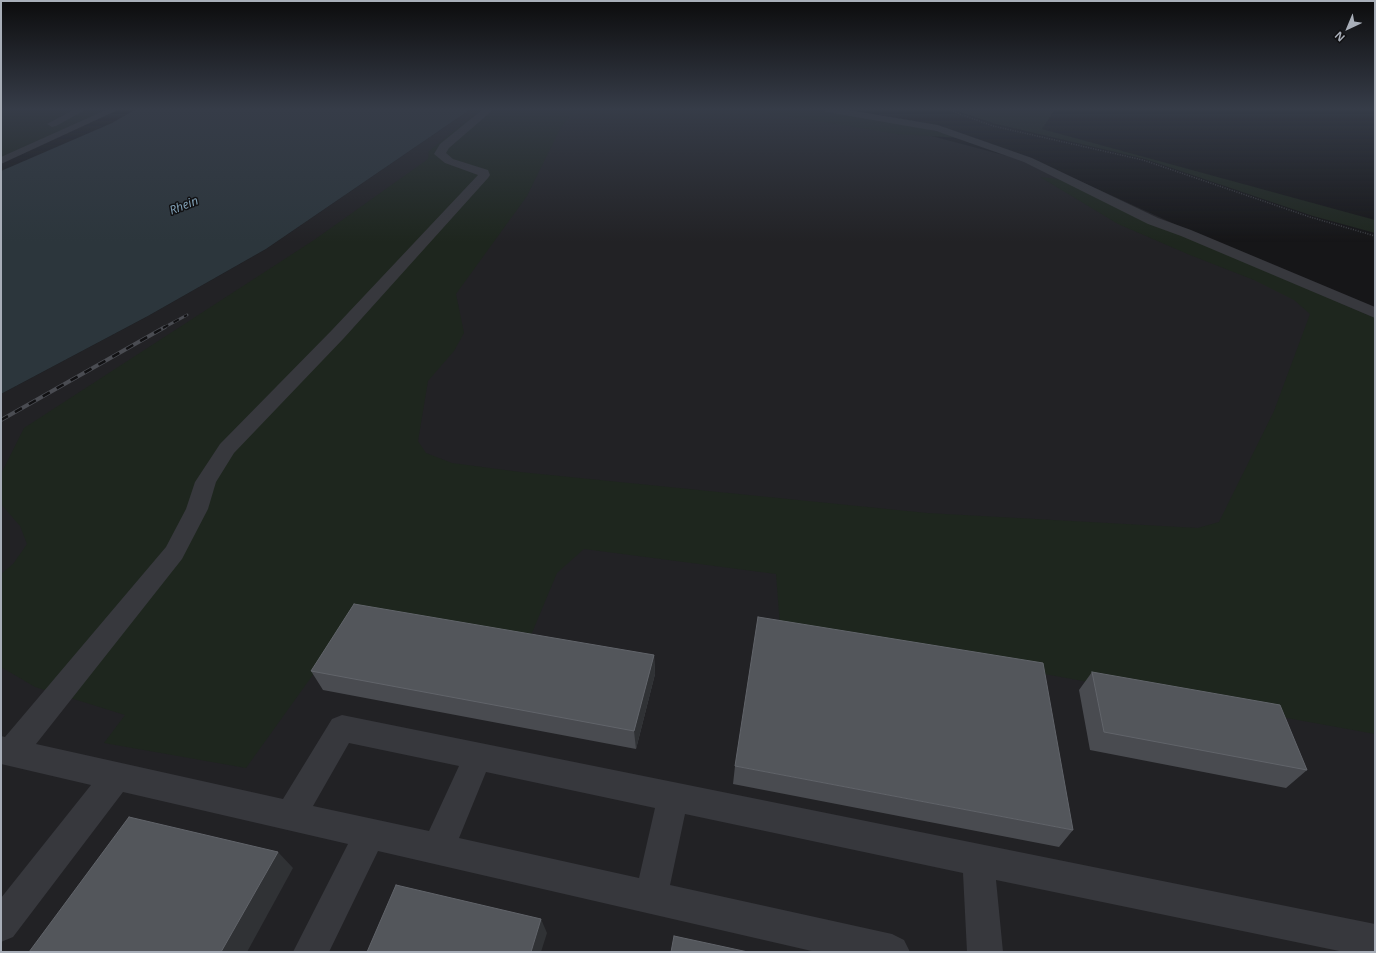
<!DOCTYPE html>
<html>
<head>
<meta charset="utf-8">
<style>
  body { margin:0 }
  #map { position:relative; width:1376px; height:953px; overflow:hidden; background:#161618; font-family:"Noto Sans",sans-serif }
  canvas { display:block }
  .frame { position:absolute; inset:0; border:2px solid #a8aeb8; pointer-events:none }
  .north { position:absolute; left:1328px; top:8px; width:40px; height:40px; -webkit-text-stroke:3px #111113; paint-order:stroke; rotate:224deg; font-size:11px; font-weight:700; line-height:16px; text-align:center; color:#a8aeb8 }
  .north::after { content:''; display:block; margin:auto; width:14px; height:18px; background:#a8aeb8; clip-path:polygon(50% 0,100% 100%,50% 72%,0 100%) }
</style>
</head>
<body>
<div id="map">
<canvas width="1376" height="953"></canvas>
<div class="frame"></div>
<div class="north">N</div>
</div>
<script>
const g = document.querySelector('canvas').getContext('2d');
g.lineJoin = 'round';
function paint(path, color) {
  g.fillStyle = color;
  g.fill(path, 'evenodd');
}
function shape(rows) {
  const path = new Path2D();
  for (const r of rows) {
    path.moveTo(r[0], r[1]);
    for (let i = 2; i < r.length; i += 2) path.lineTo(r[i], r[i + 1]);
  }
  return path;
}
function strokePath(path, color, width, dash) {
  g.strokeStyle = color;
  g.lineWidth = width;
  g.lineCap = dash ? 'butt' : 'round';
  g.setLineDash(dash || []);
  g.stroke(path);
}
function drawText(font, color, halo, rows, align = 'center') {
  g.font = font + ' "Noto Sans",sans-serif';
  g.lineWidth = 3;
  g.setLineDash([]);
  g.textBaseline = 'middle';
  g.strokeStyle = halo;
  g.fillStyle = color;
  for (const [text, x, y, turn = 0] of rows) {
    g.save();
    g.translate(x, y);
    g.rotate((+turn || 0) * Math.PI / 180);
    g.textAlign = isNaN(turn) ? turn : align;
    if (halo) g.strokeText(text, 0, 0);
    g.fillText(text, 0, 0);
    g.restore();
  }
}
const built = shape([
  [471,109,809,109,894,126,1049,167,1375,315,1375,952,1,952,1,394,148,316,266,249]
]);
const green = shape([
  [1,109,119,109,1,163],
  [481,109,575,109,560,129,527,196,456,294,464,333,454,351,428,381,418,441,426,453,452,463,520,472,927,513,1198,528,1219,522,1274,411,1310,314,1294,300,1254,280,1190,255,1118,224,1040,177,1057,179,1075,184,1182,235,1375,318,1375,734,780,626,776,574,584,549,557,573,529,640,353,619,246,768,104,743,125,715,35,687,1,667,1,574,13,564,27,544,20,526,1,504,1,474,24,428,314,240,428,159,429,151],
  [744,109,817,109,918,126,961,138,897,134],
  [950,109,1055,109,1042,129,1375,220,1375,233,1313,216,1145,159,996,124]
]);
const water = shape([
  [136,109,471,109,266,249,148,316,1,394,1,171,112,123]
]);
const path = shape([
  [1,109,4,109],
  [946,109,993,126,1143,160,1310,217,1375,236]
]);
const minor = shape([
  [75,109,87,109,56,126,52,127,47,124,75,109],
  [108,109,120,109,1,164,1,157,108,109],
  [483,109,494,109,449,148,446,153,453,159,488,170,490,175,488,178,344,338,234,453,216,482,208,509,182,559,36,744,283,799,332,719,342,715,1375,924,1375,952,1344,952,996,880,1003,952,967,952,963,873,685,814,670,885,892,934,904,940,910,952,816,952,378,851,329,952,293,952,348,844,123,792,13,937,1,942,1,898,91,785,1,764,1,736,5,737,166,547,186,509,195,482,220,444,332,330,478,175,445,163,434,154,440,144,483,109],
  [349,743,459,766,429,831,313,806,349,743],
  [486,772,655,808,639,878,459,838,486,772],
  [822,109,843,109,938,125,1032,158,1158,218,1191,230,1375,307,1375,318,1181,236,1148,224,1024,162,936,131,827,112,822,109]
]);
const railFar1 = shape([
  [163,328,187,315]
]);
const rail = shape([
  [1,420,165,327]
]);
const wall = shape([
  [654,655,655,674,636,749,323,690,311,671],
  [1092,672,1307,770,1286,788,1090,750,1079,690],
  [735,766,1073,830,1059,847,733,784]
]);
const shadedWall = shape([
  [654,655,655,674,636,749,634,731],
  [278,852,293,868,247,952,221,952],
  [541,919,547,933,541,952,531,952]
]);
const building = shape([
  [354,604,654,655,634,731,311,671,354,604],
  [758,617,1043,663,1073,830,735,766,758,617],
  [1092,672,1280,705,1307,770,1104,732,1092,672],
  [129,817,278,852,221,952,29,952,129,817],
  [396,885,541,919,531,952,367,952,396,885],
  [674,936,748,952,671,952,674,936]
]);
const farWaternames = [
  ["Rhein",184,206,-22]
];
paint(built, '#222225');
paint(green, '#1e261e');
paint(water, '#2c363c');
strokePath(path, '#3d3f44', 1.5, [1, 1.5]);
paint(minor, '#37383d');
strokePath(railFar1, '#4a4c52', 3);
strokePath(rail, '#4a4c52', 4);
strokePath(railFar1, '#111113', 2, [6]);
strokePath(rail, '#111113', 2.5, [8]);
paint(wall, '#494b50');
paint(shadedWall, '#303235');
paint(building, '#53565b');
strokePath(building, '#61646a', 1);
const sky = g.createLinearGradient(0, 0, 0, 242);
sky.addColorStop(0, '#0c0c0d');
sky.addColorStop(0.45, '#363c48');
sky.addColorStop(1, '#363c4800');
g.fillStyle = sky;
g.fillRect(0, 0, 1376, 242);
drawText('italic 12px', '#7f9eb3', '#111113', farWaternames);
</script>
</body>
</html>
